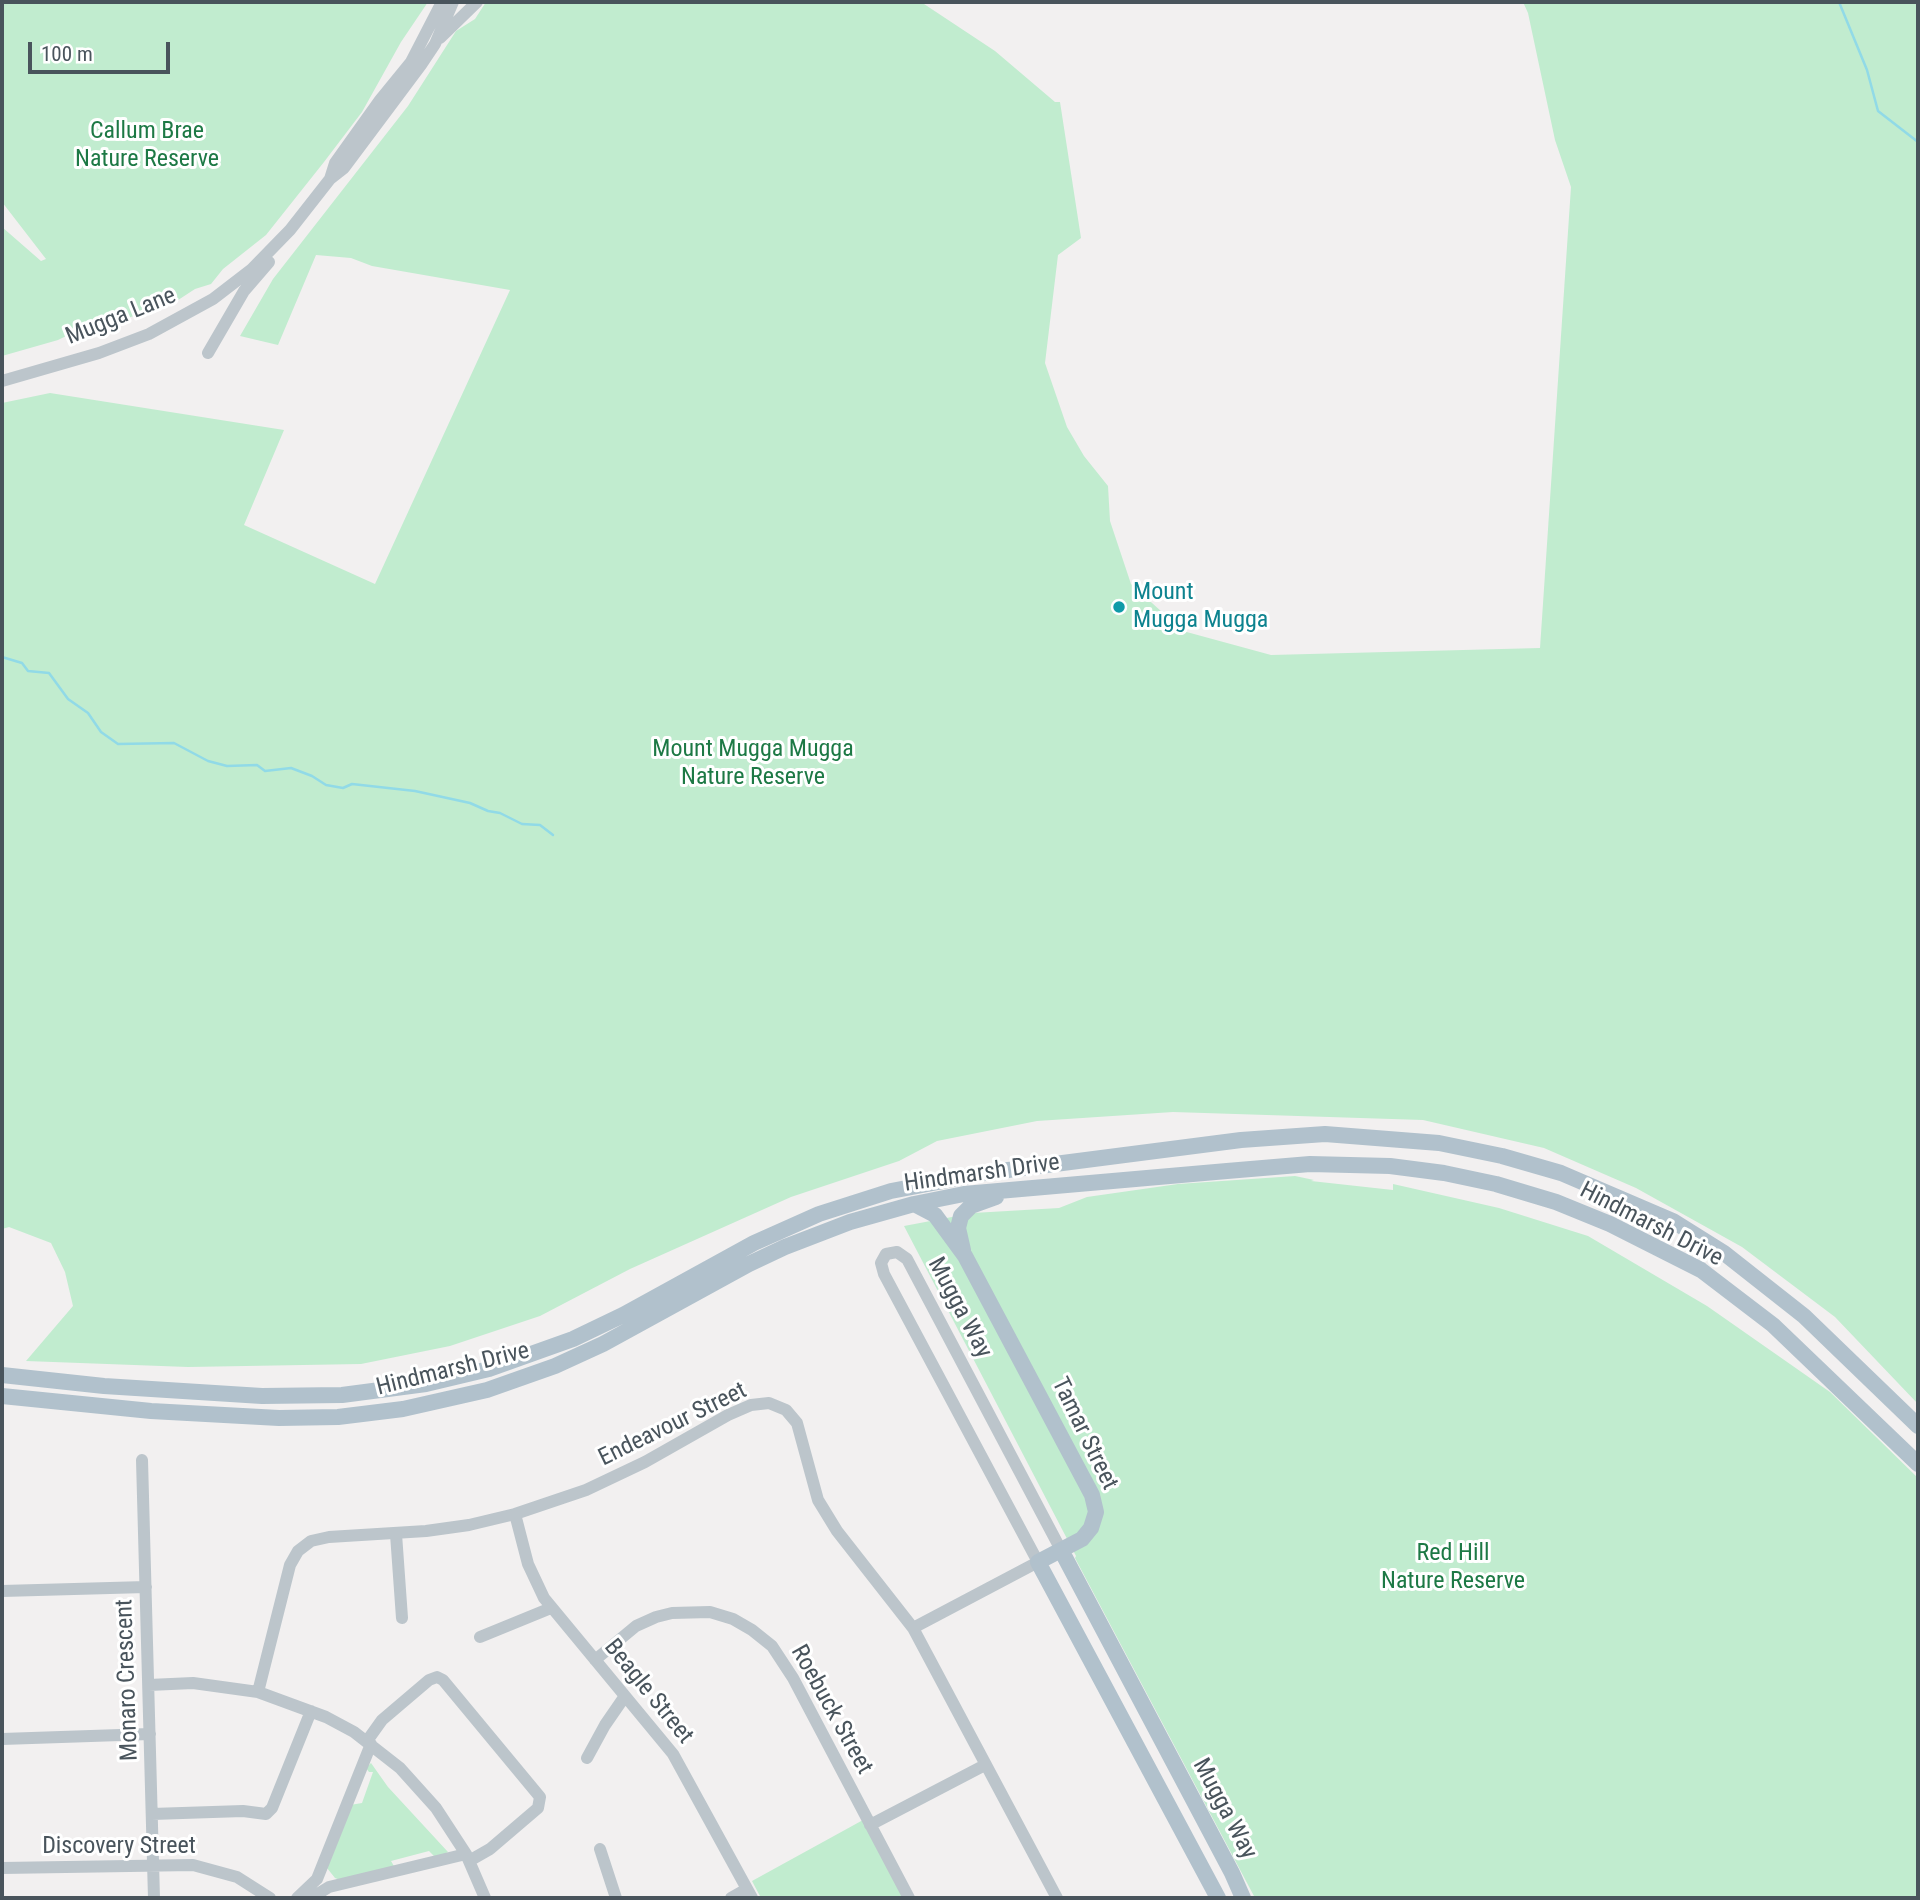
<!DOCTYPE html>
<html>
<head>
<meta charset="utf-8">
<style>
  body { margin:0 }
  #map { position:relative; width:1920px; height:1900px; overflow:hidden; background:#f2f0f0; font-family:"Roboto Condensed",sans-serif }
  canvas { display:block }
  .frame { position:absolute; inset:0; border:4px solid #49545c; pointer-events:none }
  .scale { position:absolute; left:28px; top:42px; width:142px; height:32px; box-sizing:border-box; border:4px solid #49545c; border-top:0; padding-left:9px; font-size:21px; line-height:24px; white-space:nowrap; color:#49545c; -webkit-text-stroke:5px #fff; paint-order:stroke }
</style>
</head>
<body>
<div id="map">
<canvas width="1920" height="1900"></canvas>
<div class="frame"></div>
<div class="scale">100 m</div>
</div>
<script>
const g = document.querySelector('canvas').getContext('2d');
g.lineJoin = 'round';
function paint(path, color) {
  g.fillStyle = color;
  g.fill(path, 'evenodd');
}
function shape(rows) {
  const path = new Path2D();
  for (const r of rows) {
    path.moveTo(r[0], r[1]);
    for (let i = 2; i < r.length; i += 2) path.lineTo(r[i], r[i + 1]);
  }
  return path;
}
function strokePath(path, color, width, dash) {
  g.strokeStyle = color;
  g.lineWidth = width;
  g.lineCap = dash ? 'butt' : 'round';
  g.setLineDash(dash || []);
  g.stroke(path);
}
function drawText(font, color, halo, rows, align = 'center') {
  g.font = font + ' "Roboto Condensed",sans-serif';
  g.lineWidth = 6;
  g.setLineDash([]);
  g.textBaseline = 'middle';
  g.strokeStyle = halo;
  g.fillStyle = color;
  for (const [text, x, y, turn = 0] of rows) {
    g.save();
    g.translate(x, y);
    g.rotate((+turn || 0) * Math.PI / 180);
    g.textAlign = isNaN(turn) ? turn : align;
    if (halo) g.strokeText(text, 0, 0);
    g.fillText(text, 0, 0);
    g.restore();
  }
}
const green = shape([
  [2,2,428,2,401,42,362,112,324,162,266,235,223,269,211,284,195,289,172,304,99,327,95,322,58,340,2,356,2,227,41,261,46,259,2,202],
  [486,2,921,2,995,51,1055,102,1060,102,1081,238,1058,255,1045,363,1067,427,1084,456,1108,486,1110,521,1131,584,1183,631,1271,655,1540,648,1571,187,1555,140,1528,13,1523,2,1918,2,1918,1404,1835,1317,1742,1247,1636,1188,1544,1148,1423,1120,1173,1112,1037,1121,937,1141,899,1161,791,1197,630,1269,540,1316,450,1346,361,1364,188,1367,26,1361,73,1306,65,1272,51,1243,9,1227,2,1229,2,403,50,393,284,430,244,525,375,584,510,290,372,266,351,258,316,255,278,345,240,336,273,279,408,106,456,31,475,19],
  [1295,1176,1314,1180,1311,1181,1393,1190,1393,1184,1499,1208,1588,1236,1707,1306,1830,1392,1918,1478,1918,1898,1255,1898,1075,1558,1076,1556,904,1226,973,1213,1059,1208,1087,1197,1178,1184],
  [371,1763,388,1787,448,1852,436,1858,429,1851,391,1861,395,1868,340,1880,335,1878,327,1868,350,1805,362,1803,373,1772,369,1772,366,1768],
  [863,1820,904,1898,761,1898,752,1881]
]);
const stream = shape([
  [1839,2,1867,70,1878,111,1918,142],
  [2,657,22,663,28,671,49,673,68,699,88,713,101,732,118,744,174,743,208,761,227,766,257,765,265,771,291,768,312,776,326,785,343,788,352,784,415,791,470,803,488,811,500,813,522,824,540,825,553,835]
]);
const minor = shape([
  [440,38,477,2],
  [330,179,335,163,380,100,411,62,442,2],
  [208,353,244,291,269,262],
  [2,381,99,353,149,334,213,299,252,269,290,230,330,179,344,168,421,65,435,44,453,2],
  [142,1460,154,1898],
  [515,1514,528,1564,544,1598,673,1754,752,1898],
  [396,1534,402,1618],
  [2,1591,146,1587],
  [913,1628,1038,1562,884,1274,881,1263,886,1254,897,1252,907,1259,1061,1550],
  [480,1637,551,1608],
  [595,1660,636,1626,656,1617,672,1613,710,1612,733,1619,752,1630,772,1646,793,1678,909,1898],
  [149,1685,193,1683,258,1692,326,1717,354,1732,400,1768,436,1808,466,1854,485,1898],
  [258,1692,290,1565,298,1551,311,1541,329,1537,426,1531,469,1525,515,1514,586,1490,645,1462,728,1415,751,1405,769,1403,786,1410,797,1423,818,1500,837,1531,913,1628,1057,1898],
  [2,1739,150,1734],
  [367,1741,382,1720,429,1680,437,1677,443,1680,540,1797,538,1808,490,1849,469,1861],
  [587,1758,605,1725,625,1696],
  [152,1814,243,1811,266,1814,272,1808,311,1711],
  [870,1825,985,1765],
  [600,1849,616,1898],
  [2,1868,193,1865,237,1877,270,1898],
  [297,1898,317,1879,371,1744],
  [311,1898,329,1887,466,1854],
  [731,1898,747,1889]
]);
const major = shape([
  [914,1204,935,1215,965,1256,1092,1495,1096,1512,1091,1528,1082,1539,1038,1562,1218,1898],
  [963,1250,958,1228,961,1216,971,1206,996,1197],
  [2,1375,104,1386,262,1396,342,1395,426,1384,489,1369,573,1339,623,1315,754,1243,819,1214,891,1191,985,1173,1241,1140,1325,1134,1439,1143,1502,1156,1561,1173,1673,1221,1724,1253,1804,1316,1918,1426],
  [2,1396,151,1411,279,1418,338,1417,403,1409,487,1390,555,1366,603,1344,749,1264,785,1247,850,1222,914,1204,964,1194,1227,1171,1310,1164,1390,1166,1444,1173,1496,1184,1556,1202,1610,1224,1701,1270,1773,1325,1918,1464],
  [1061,1550,1232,1873,1243,1898]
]);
const markers = [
  [1119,607,7,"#0f9aa8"]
];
const parkNames = [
  ["Callum Brae",147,132],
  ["Nature Reserve",147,160],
  ["Mount Mugga Mugga",753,750],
  ["Nature Reserve",753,778],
  ["Red Hill",1453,1554],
  ["Nature Reserve",1453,1582]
];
const streetNames = [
  ["Mugga Lane",121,317,-22],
  ["Hindmarsh Drive",982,1174,-8],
  ["Hindmarsh Drive",1651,1225,27],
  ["Mugga Way",959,1308,62],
  ["Hindmarsh Drive",453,1370,-14],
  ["Endeavour Street",673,1425,-26],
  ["Tamar Street",1084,1434,64],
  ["Monaro Crescent",128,1680,-92],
  ["Beagle Street",648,1692,51],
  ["Roebuck Street",831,1710,61],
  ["Mugga Way",1224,1809,62],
  ["Discovery Street",119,1847]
];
const cultureNames = [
  ["Mount",1133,593],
  ["Mugga Mugga",1133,621]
];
paint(green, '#c1eccf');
strokePath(stream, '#91dae7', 2.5);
strokePath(minor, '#bcc5cb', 12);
strokePath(major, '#b1c1cc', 16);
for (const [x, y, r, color] of markers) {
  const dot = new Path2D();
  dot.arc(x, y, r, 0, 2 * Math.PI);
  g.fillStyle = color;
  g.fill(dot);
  strokePath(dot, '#fff', 2.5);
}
drawText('24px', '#1d7945', '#fff', parkNames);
drawText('24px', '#49545c', '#fff', streetNames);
drawText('24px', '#0d838f', '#fff', cultureNames, 'left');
</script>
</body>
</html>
